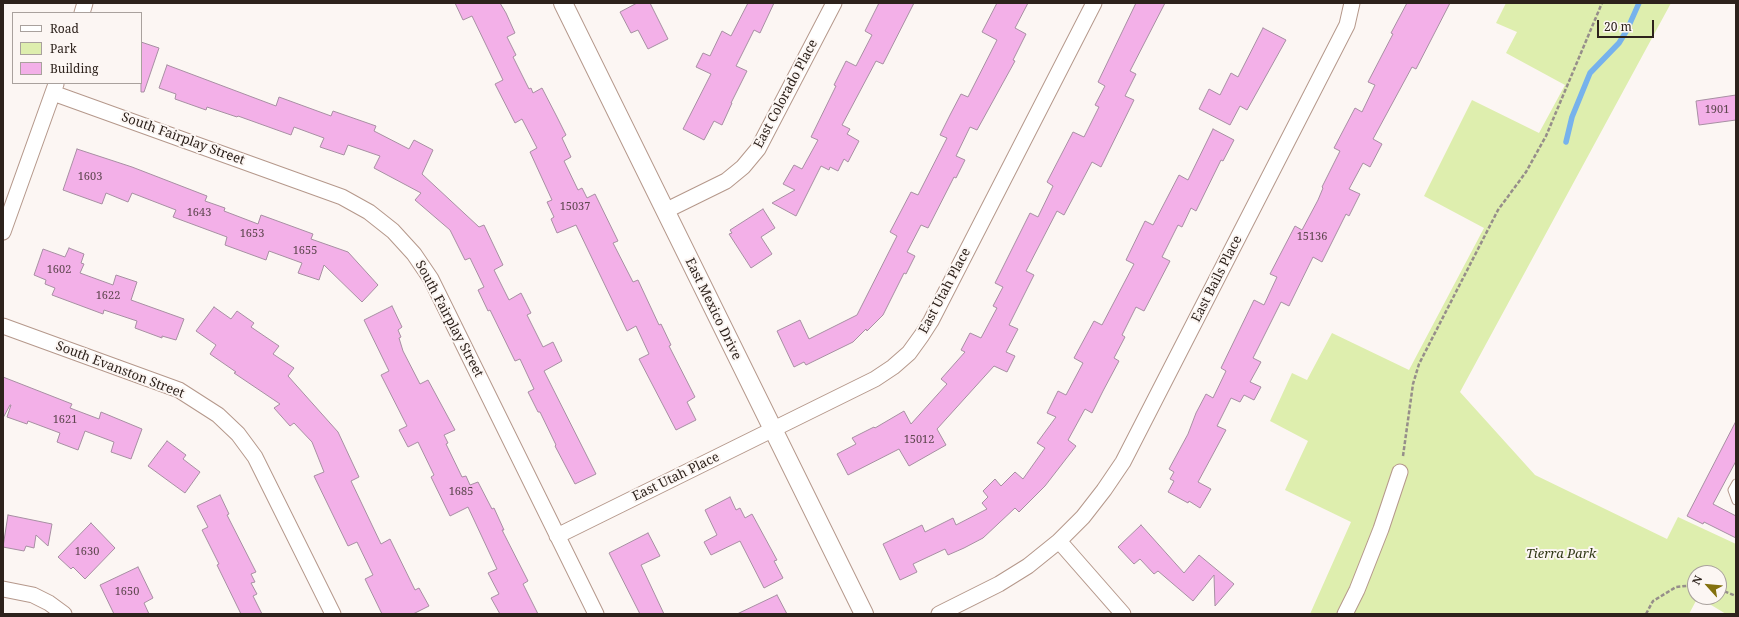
<!DOCTYPE html>
<html>
<head>
<meta charset="utf-8">
<style>
  body { margin:0 }
  #map { position:relative; width:1739px; height:617px; overflow:hidden; background:#fcf6f3; font-family:"Noto Serif",serif }
  canvas { display:block }
  .frame { position:absolute; inset:0; border:4px solid #2d221c; pointer-events:none }
  .legend { position:absolute; left:12px; top:12px; width:130px; height:72px; box-sizing:border-box; background:#fcf6f3; border:1px solid #a9a19d; margin:0; padding:5px 7px; list-style:none; font-size:12px; color:#2d221c }
  .legend li { display:flex; align-items:center; gap:8px; height:20px }
  .legend b { width:20px; border:1px solid #a9a19d }
  .north { position:absolute; left:1687px; top:565px; width:40px; height:40px; box-sizing:border-box; background:#fcf6f3; border:1px solid #a9a19d; border-radius:50%; rotate:297deg; font-size:11px; font-weight:700; line-height:16px; text-align:center; color:#2d221c }
  .north::after { content:''; display:block; margin:auto; width:14px; height:18px; background:#83700e; clip-path:polygon(50% 0,100% 100%,50% 72%,0 100%) }
  .scale { position:absolute; left:1597px; top:20px; width:57px; height:18px; box-sizing:border-box; border:2px solid #2d221c; border-top:0; padding-left:5px; font-size:12px; line-height:14px; white-space:nowrap; color:#2d221c; -webkit-text-stroke:3px #fcf6f3; paint-order:stroke }
</style>
</head>
<body>
<div id="map">
<canvas width="1739" height="617"></canvas>
<div class="frame"></div>
<ul class="legend">
<li><b style="height:5px;background:#fff"></b>Road</li>
<li><b style="height:11px;background:#deeeae"></b>Park</li>
<li><b style="height:11px;background:#f3b0e8"></b>Building</li>
</ul>
<div class="north">N</div>
<div class="scale">20 m</div>
</div>
<script>
const g = document.querySelector('canvas').getContext('2d');
g.lineJoin = 'round';
function paint(path, color) {
  g.fillStyle = color;
  g.fill(path, 'evenodd');
}
function shape(rows) {
  const path = new Path2D();
  for (const r of rows) {
    path.moveTo(r[0], r[1]);
    for (let i = 2; i < r.length; i += 2) path.lineTo(r[i], r[i + 1]);
  }
  return path;
}
function strokePath(path, color, width, dash) {
  g.strokeStyle = color;
  g.lineWidth = width;
  g.lineCap = dash ? 'butt' : 'round';
  g.setLineDash(dash || []);
  g.stroke(path);
}
function drawText(font, color, halo, rows, align = 'center') {
  g.font = font + ' "Noto Serif",serif';
  g.lineWidth = 4;
  g.setLineDash([]);
  g.textBaseline = 'middle';
  g.strokeStyle = halo;
  g.fillStyle = color;
  for (const [text, x, y, turn = 0] of rows) {
    g.save();
    g.translate(x, y);
    g.rotate((+turn || 0) * Math.PI / 180);
    g.textAlign = isNaN(turn) ? turn : align;
    if (halo) g.strokeText(text, 0, 0);
    g.fillText(text, 0, 0);
    g.restore();
  }
}
const green = shape([
  [1506,3,1671,3,1460,392,1535,475,1667,539,1678,517,1736,544,1736,614,1726,614,1698,597,1689,614,1310,614,1351,522,1285,490,1308,441,1270,421,1292,373,1307,380,1332,333,1409,370,1484,228,1424,196,1472,100,1539,133,1565,85,1506,53,1517,32,1496,23],
  [1695,573,1719,573,1719,597,1695,597]
]);
const stream = shape([
  [1566,142,1572,117,1590,73,1619,43,1627,30,1639,3]
]);
const building = shape([
  [455,3,500,3,506,13,515,33,507,37,516,55,513,57,529,89,531,88,533,93,542,88,557,117,566,135,562,138,571,157,564,161,578,190,582,188,587,198,595,194,618,241,613,243,633,282,638,280,659,325,661,324,671,345,669,346,695,397,687,402,696,420,676,430,639,359,649,354,636,326,627,331,576,225,557,233,551,219,554,217,547,202,552,200,530,152,537,148,522,119,515,123,495,84,503,80,472,16,463,20,455,3],
  [637,3,650,3,668,39,648,49,638,30,631,33,620,12,637,3],
  [748,3,774,3,760,33,754,30,736,66,747,71,731,103,732,103,722,125,714,121,704,140,683,129,711,74,696,67,703,53,710,56,722,31,731,36,748,3],
  [879,3,914,3,883,64,876,61,842,125,850,129,847,134,859,141,848,162,844,159,838,171,830,167,829,170,821,166,796,216,772,203,795,190,783,184,794,165,802,169,818,140,811,137,836,86,834,85,846,61,856,66,872,35,865,31,879,3],
  [997,3,1028,3,1015,28,1026,34,1013,60,1015,61,977,130,970,127,956,156,965,160,956,178,954,177,928,228,921,225,907,252,915,256,906,274,904,273,883,315,867,331,866,329,853,342,806,365,804,362,794,367,777,331,800,320,809,339,857,315,897,236,890,232,911,192,918,195,947,138,940,135,950,115,961,94,968,97,997,40,982,32,997,3],
  [1136,3,1165,3,1130,71,1136,74,1125,96,1134,100,1101,167,1092,162,1064,215,1057,211,1026,271,1034,275,1009,325,1018,329,1006,352,1015,356,1007,372,994,366,937,429,946,445,909,466,899,449,848,475,837,454,856,444,852,438,874,427,875,428,904,411,911,424,947,384,941,379,965,352,961,350,970,333,981,338,997,308,993,306,1003,287,995,283,1030,213,1038,217,1053,186,1047,182,1073,132,1084,137,1099,107,1095,105,1105,86,1098,82,1136,3],
  [1407,3,1450,3,1416,69,1412,67,1373,139,1382,144,1370,167,1363,163,1349,189,1360,194,1349,216,1346,214,1322,262,1313,257,1289,306,1281,302,1253,358,1261,362,1250,382,1261,387,1254,400,1244,395,1240,402,1231,398,1217,426,1226,430,1198,482,1211,489,1200,508,1189,501,1188,503,1168,492,1174,481,1170,479,1174,472,1169,469,1188,434,1196,413,1206,394,1213,398,1226,371,1221,368,1254,300,1264,305,1277,277,1270,274,1295,226,1302,230,1318,200,1323,188,1322,187,1340,151,1334,148,1355,108,1362,112,1375,85,1368,82,1393,34,1391,33,1407,3],
  [1263,28,1286,40,1247,110,1240,106,1230,125,1199,109,1209,89,1220,95,1231,73,1238,77,1263,28],
  [141,42,159,48,144,92,141,92,141,42],
  [167,65,276,106,279,97,331,116,333,111,376,126,374,131,409,149,414,140,433,150,422,174,479,227,484,225,503,265,494,270,509,300,521,293,531,313,527,315,543,347,553,342,562,361,544,371,596,474,575,484,555,446,556,445,540,412,538,412,528,392,534,389,520,359,515,361,490,310,488,311,478,290,484,287,470,258,465,260,450,230,415,200,421,193,374,168,380,156,348,145,344,155,320,147,324,138,294,127,291,135,238,116,237,117,207,107,206,110,175,99,176,94,159,88,167,65],
  [1736,95,1736,120,1699,125,1696,101,1736,95],
  [1213,129,1234,140,1223,161,1221,160,1196,211,1191,208,1182,227,1178,225,1162,257,1170,261,1144,311,1136,307,1122,335,1125,337,1114,358,1119,361,1103,391,1092,413,1085,409,1068,440,1076,446,1045,486,1019,512,1015,508,983,538,964,548,948,555,945,549,913,564,917,572,900,580,883,544,922,525,925,532,953,518,956,525,987,509,982,503,988,497,983,491,995,479,1001,486,1015,472,1023,479,1045,448,1037,443,1056,417,1047,413,1058,391,1066,395,1083,363,1074,358,1094,321,1102,325,1134,264,1126,260,1145,221,1153,225,1179,175,1188,180,1213,129],
  [77,149,132,167,207,196,205,201,225,208,224,211,258,224,261,215,313,234,311,239,348,252,378,285,362,302,324,265,319,280,298,273,302,263,269,251,266,260,225,245,227,237,173,217,176,210,132,193,128,202,106,193,102,204,63,190,77,149],
  [763,209,775,228,761,237,772,254,751,268,729,234,732,233,730,230,763,209],
  [69,248,84,254,81,263,84,264,80,273,113,285,116,275,137,282,131,300,184,319,176,340,162,336,162,338,135,328,137,321,104,310,103,314,52,295,55,288,45,284,46,280,34,275,43,249,65,257,69,248],
  [392,306,402,327,398,330,401,337,399,338,403,351,420,384,428,380,455,430,444,435,448,443,446,444,462,477,466,476,470,485,478,482,492,509,494,508,504,530,502,530,528,581,523,584,538,614,500,614,491,598,499,594,488,573,497,569,468,507,450,516,431,477,434,475,418,442,408,447,399,430,407,426,381,375,389,371,364,320,392,306],
  [214,307,231,319,237,311,254,323,251,327,279,346,273,354,294,368,288,376,338,432,359,477,351,481,381,544,390,539,415,590,419,588,429,606,413,614,382,614,365,579,373,575,357,542,348,546,314,476,324,472,312,442,294,423,290,426,274,408,280,404,234,373,236,372,210,354,216,345,196,331,214,307],
  [3,377,72,404,70,408,99,419,101,412,142,429,131,459,111,452,114,442,85,431,78,450,57,442,60,433,28,421,27,424,7,417,11,405,10,405,3,418,3,377],
  [1736,421,1736,461,1713,504,1736,516,1736,538,1704,522,1703,524,1687,516,1736,421],
  [167,441,186,455,183,459,200,472,185,493,148,466,167,441],
  [220,495,229,514,227,515,256,572,251,574,255,582,251,583,257,594,253,596,262,614,241,614,217,565,219,564,202,530,208,527,197,506,220,495],
  [730,497,736,510,740,508,745,518,752,514,777,560,774,561,783,578,764,588,740,541,711,555,704,542,717,535,705,510,730,497],
  [8,515,52,524,48,546,36,535,34,548,26,546,24,551,3,547,8,515],
  [91,523,115,548,85,579,73,567,71,569,58,557,91,523],
  [1141,525,1184,573,1199,555,1234,584,1215,606,1214,575,1193,601,1158,571,1154,574,1140,559,1134,564,1118,547,1141,525],
  [648,533,660,556,641,565,664,614,640,614,609,553,648,533],
  [138,567,153,598,144,603,149,614,114,614,100,585,138,567],
  [777,595,787,614,737,614,777,595]
]);
const path = shape([
  [1403,456,1413,384,1419,364,1498,210,1526,172,1546,136,1602,3],
  [1719,589,1736,596],
  [1646,614,1653,601,1676,587,1695,585]
]);
const service = shape([
  [1736,483,1732,490,1736,501]
]);
const minor = shape([
  [82,13,85,3],
  [53,93,342,197,369,212,393,231,414,254,431,279,596,614],
  [665,211,726,181,743,167,758,149,834,3],
  [3,232,56,84],
  [3,326,179,390,218,415,238,434,255,457,333,614],
  [557,536,875,379,893,367,909,353,922,335,931,321,1094,3],
  [1059,541,1123,614],
  [3,589,33,595,49,603,64,614],
  [939,614,999,584,1028,566,1059,541,1083,517,1104,490,1123,462,1347,25,1352,3],
  [1345,614,1357,590,1381,529,1400,472]
]);
const tertiary = shape([
  [563,3,864,614]
]);
const numberNames = [
  ["1901",1717,110],
  ["1603",90,177],
  ["15037",575,207],
  ["1643",199,213],
  ["1653",252,234],
  ["15136",1312,237],
  ["1655",305,251],
  ["1602",59,270],
  ["1622",108,296],
  ["1621",65,420],
  ["15012",919,440],
  ["1685",461,492],
  ["1630",87,552],
  ["1650",127,592]
];
const streetNames = [
  ["East Colorado Place",786,94,-62],
  ["South Fairplay Street",183,139,20],
  ["East Bails Place",1217,279,-63],
  ["East Utah Place",945,291,-62],
  ["East Mexico Drive",713,309,64],
  ["South Fairplay Street",449,319,62],
  ["South Evanston Street",120,370,21],
  ["East Utah Place",676,477,-26]
];
const parkNames = [
  ["Tierra Park",1561,554]
];
paint(green, '#deeeae');
strokePath(stream, '#76b2ec', 5.5);
paint(building, '#f3b0e8');
strokePath(building, '#a78fa2', 1);
strokePath(service, '#b5988b', 9);
strokePath(minor, '#b5988b', 17);
strokePath(tertiary, '#b5988b', 20);
strokePath(path, '#968e8a', 2.5, [4, 2]);
strokePath(service, '#fff', 7);
strokePath(minor, '#fff', 15);
strokePath(tertiary, '#fff', 18);
drawText('11px', '#5e464f', null, numberNames);
drawText('13px', '#2d221c', '#fcf6f3', streetNames);
drawText('italic 13px', '#313917', '#fcf6f3', parkNames);
</script>
</body>
</html>
